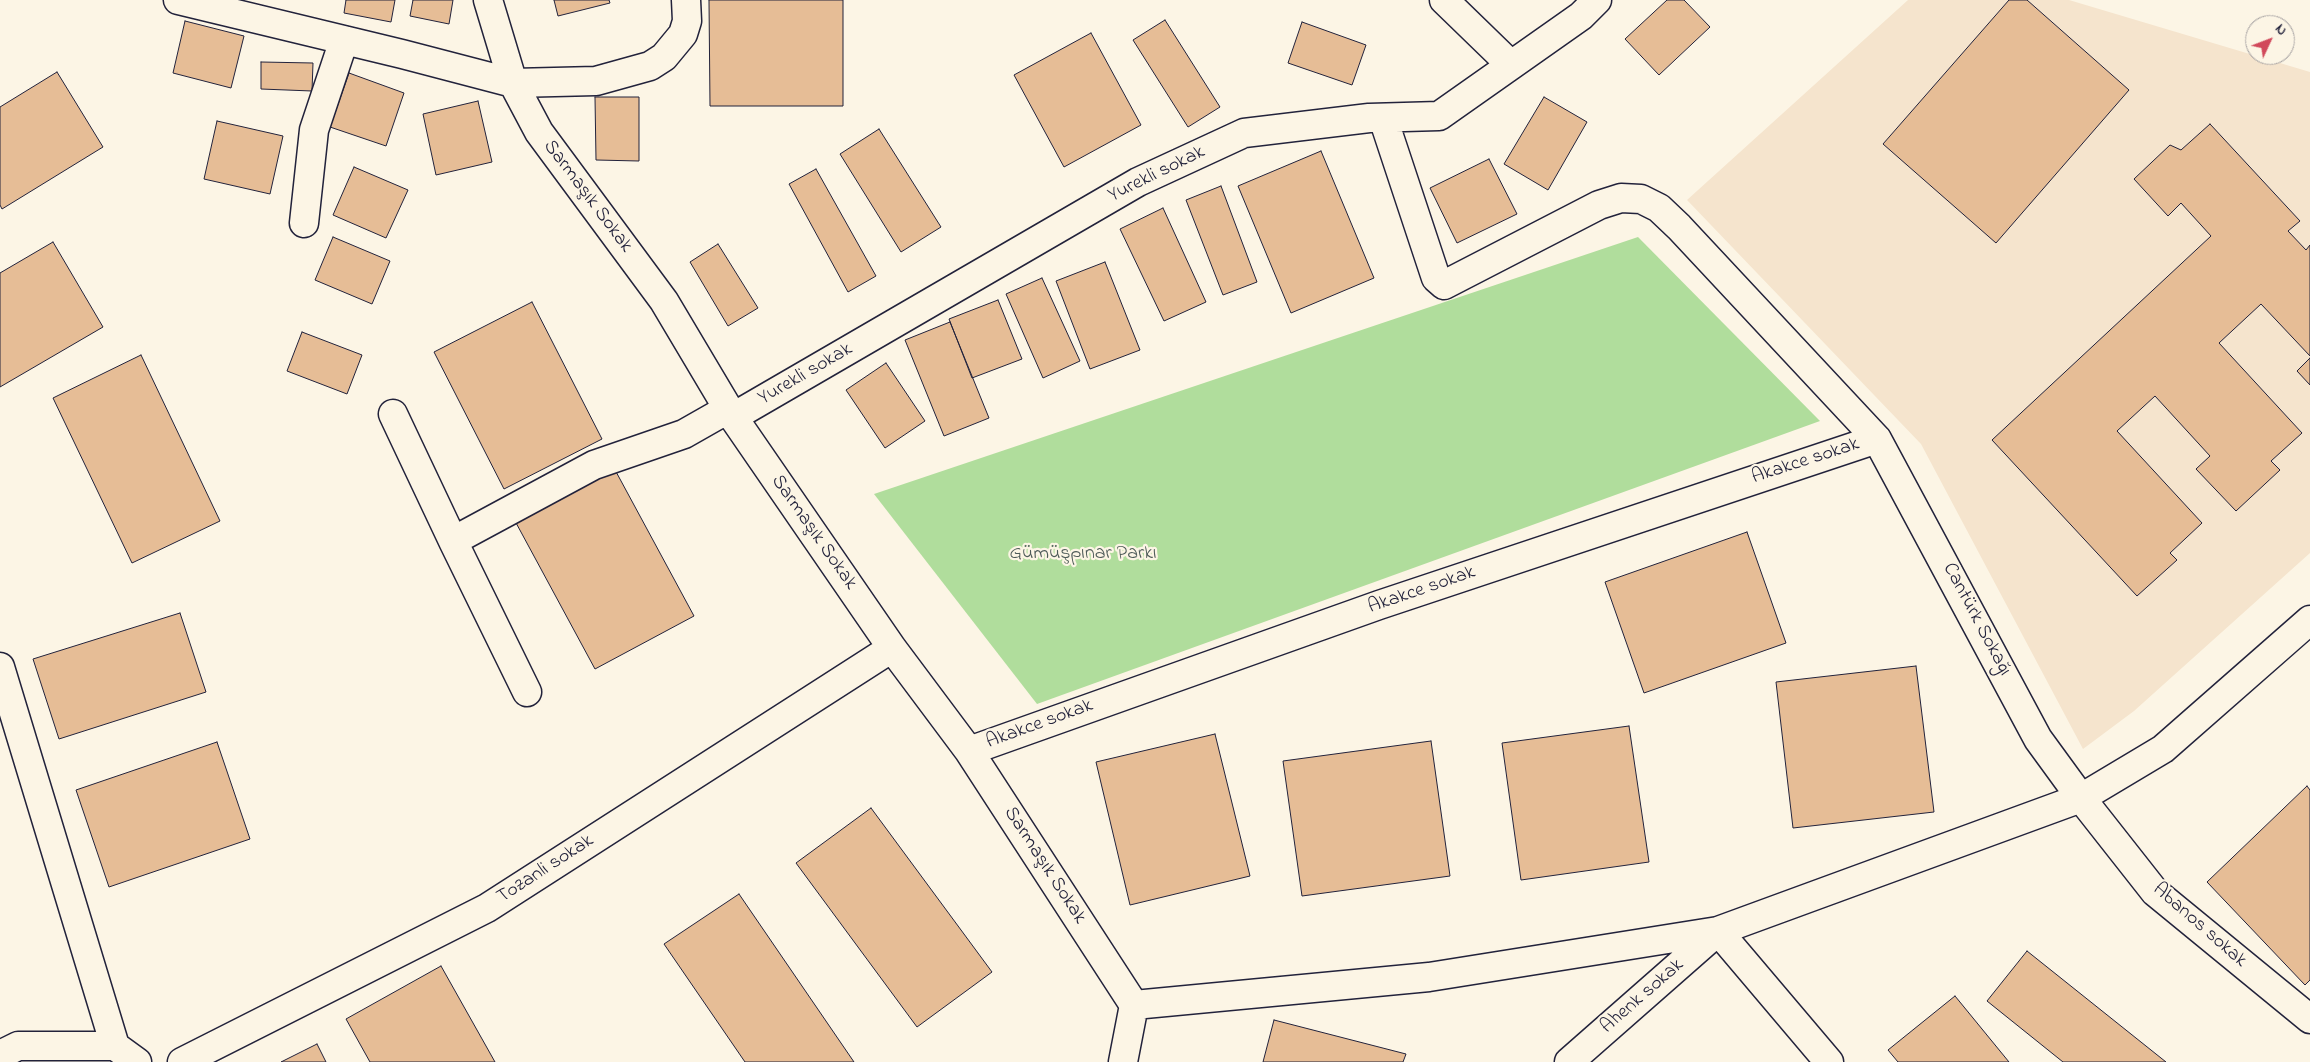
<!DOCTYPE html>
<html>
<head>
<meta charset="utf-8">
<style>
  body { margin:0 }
  #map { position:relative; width:2310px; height:1062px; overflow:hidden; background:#fcf5e5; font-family:"Indie Flower",sans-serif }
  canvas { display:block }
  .north { position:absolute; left:2245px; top:15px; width:50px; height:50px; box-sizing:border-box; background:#fcf5e5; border:1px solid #a5a1a1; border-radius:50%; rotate:47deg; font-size:14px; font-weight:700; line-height:20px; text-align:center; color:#22223b }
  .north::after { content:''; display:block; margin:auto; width:18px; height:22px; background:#d1495b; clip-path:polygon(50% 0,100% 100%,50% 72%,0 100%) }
</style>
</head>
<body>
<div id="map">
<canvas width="2310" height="1062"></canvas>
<div class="north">N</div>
</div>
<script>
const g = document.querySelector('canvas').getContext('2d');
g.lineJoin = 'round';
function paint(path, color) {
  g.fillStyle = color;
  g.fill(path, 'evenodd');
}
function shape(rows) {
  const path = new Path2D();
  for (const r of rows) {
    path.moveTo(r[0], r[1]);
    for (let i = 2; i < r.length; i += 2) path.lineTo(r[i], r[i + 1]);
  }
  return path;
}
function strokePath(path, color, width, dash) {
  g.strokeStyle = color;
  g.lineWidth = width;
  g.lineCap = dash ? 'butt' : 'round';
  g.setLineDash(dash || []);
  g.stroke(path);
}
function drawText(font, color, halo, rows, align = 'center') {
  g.font = font + ' "Indie Flower",sans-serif';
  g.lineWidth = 4.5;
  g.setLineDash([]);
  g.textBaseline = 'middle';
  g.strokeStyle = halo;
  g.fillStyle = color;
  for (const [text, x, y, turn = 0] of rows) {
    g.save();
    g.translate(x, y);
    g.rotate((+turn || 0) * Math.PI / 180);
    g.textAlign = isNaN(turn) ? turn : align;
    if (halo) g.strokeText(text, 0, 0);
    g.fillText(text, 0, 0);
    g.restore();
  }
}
const built = shape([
  [1908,0,2069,0,2310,72,2310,553,2134,711,2083,749,1921,444,1687,200]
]);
const green = shape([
  [1638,237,1820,421,1037,704,874,494]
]);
const building = shape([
  [346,0,395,0,391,22,344,13,346,0],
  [413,0,453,0,449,24,410,16,413,0],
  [554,0,609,0,610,3,558,16,554,0],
  [709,0,843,0,843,106,710,106,709,0],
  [1667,0,1684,0,1710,27,1659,75,1625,39,1667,0],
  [2009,0,2027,0,2129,90,1996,243,1883,144,2009,0],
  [1165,20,1220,107,1188,127,1133,40,1165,20],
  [185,21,244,36,231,88,173,73,185,21],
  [1302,22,1366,45,1352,85,1288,63,1302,22],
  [1091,33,1141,125,1064,167,1014,75,1091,33],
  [261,62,313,63,312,91,261,89,261,62],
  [57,72,103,147,2,209,0,205,0,107,57,72],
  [349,73,404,93,386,146,330,127,349,73],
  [595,97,639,97,639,161,596,160,595,97],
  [1544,97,1587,122,1548,190,1504,164,1544,97],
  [478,101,492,162,436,175,423,114,478,101],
  [217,121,283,136,270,194,204,179,217,121],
  [2210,124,2300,221,2288,231,2306,250,2310,245,2310,356,2261,304,2219,343,2302,433,2271,461,2280,470,2236,511,2196,469,2210,456,2155,396,2117,431,2202,523,2170,553,2177,560,2137,596,1992,440,2211,236,2181,203,2168,216,2134,179,2170,145,2181,150,2210,124],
  [879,129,941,227,901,252,840,154,879,129],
  [1321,151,1374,278,1291,313,1238,186,1321,151],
  [1489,159,1517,214,1457,243,1430,188,1489,159],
  [354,167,408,190,386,238,333,215,354,167],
  [816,169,876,276,848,292,789,184,816,169],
  [1221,186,1257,282,1223,295,1186,200,1221,186],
  [1163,208,1206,302,1164,321,1120,229,1163,208],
  [333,237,390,261,372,304,315,280,333,237],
  [53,242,103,327,0,387,0,273,53,242],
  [718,244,758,308,728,326,690,262,718,244],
  [1105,262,1140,350,1090,369,1056,281,1105,262],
  [1042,278,1080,361,1043,378,1006,294,1042,278],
  [998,300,1022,359,972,378,949,319,998,300],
  [532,302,602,439,504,489,434,352,532,302],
  [950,322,989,418,944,436,905,340,950,322],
  [302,332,362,355,347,394,287,371,302,332],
  [141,355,220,521,132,563,53,398,141,355],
  [2310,358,2310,385,2297,371,2310,358],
  [886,363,925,421,885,448,846,390,886,363],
  [614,468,694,616,595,669,515,521,614,468],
  [1747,532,1786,643,1644,693,1605,582,1747,532],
  [180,613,206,692,59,739,33,659,180,613],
  [1916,666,1934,812,1793,828,1776,682,1916,666],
  [1629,726,1649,862,1521,880,1502,743,1629,726],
  [1215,734,1250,876,1130,905,1096,762,1215,734],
  [1431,741,1450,876,1302,896,1283,761,1431,741],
  [217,742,250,839,109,887,76,790,217,742],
  [2307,786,2310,790,2310,980,2305,985,2207,882,2307,786],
  [871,808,992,972,917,1027,796,863,871,808],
  [739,894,854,1062,745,1062,664,944,739,894],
  [2027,951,2166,1062,2063,1062,1987,1001,2027,951],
  [441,966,495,1062,370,1062,346,1019,441,966],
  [1955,996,2009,1062,1898,1062,1888,1050,1955,996],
  [1274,1020,1406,1054,1403,1062,1263,1062,1274,1020],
  [317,1044,326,1062,281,1062,317,1044]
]);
const minor = shape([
  [178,0,402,54,513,83,596,81,650,66,664,57,683,34,687,21,686,0],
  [488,0,513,83,539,132,664,301,733,417,892,648,969,751,1134,1005,1123,1062],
  [1444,0,1511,65],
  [1383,118,1436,278,1444,285,1599,205,1621,198,1641,199,1659,208,1679,227,1877,439,2038,739,2081,798,2155,892,2310,1019],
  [304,223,314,130,344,40],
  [393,414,453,541,594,465,684,434,728,409],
  [733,417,1138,182,1244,133,1369,118,1439,116,1581,16,1597,0],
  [453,541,527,692],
  [0,667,115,1046],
  [969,751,1379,605,1877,439],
  [1134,1005,1429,977,1718,931,2081,798,2163,749,2310,620],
  [0,1055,18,1046,115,1046,137,1062],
  [182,1062,487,908,892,648],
  [1569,1062,1718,931,1829,1062]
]);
const streetNames = [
  ["Yurekli sokak",1157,175,-26],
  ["Sarmaşık Sokak",587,197,53],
  ["Yurekli sokak",806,375,-30],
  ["Akakce sokak",1806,462,-18],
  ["Sarmaşık Sokak",813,533,55],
  ["Akakce sokak",1422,591,-19],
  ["Cantürk Sokağı",1976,620,62],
  ["Akakce sokak",1040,725,-20],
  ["Sarmaşık Sokak",1044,866,57],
  ["Tozanli sokak",546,870,-33],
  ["Abanos sokak",2199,926,41],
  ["Ahenk sokak",1643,997,-41]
];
const parkNames = [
  ["Gümüşpınar Parkı",1083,555]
];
paint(built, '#f5e4cd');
paint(green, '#b0dd9c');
paint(building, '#e6bd96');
strokePath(building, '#22223b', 1);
strokePath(minor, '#22223b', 31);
strokePath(minor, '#fcf5e5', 28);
drawText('20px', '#22223b', '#fcf5e5', streetNames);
drawText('20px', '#4d5a58', '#fcf5e5', parkNames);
</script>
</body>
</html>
